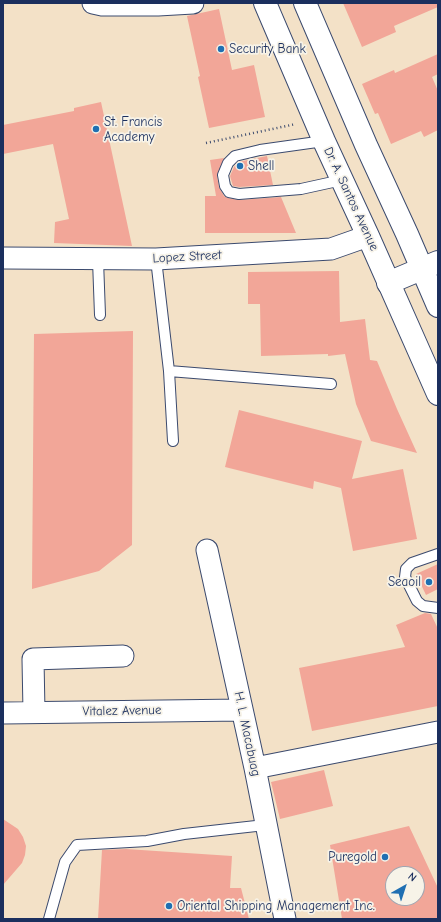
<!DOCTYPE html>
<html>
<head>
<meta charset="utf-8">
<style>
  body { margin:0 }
  #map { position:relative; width:441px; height:922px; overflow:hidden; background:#f3e1c7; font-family:"Comic Neue",sans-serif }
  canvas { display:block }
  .frame { position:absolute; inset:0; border:4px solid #1b2f5e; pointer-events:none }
  .north { position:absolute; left:385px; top:866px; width:40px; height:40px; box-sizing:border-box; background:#f7f3e8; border:1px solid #9fa5b1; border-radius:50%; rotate:39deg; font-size:11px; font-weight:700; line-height:16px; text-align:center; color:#1b2f5e }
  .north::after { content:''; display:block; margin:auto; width:14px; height:18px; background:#1f6fb2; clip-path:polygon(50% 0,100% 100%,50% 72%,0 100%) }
</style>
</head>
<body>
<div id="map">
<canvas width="441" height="922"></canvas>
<div class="frame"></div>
<div class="north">N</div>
</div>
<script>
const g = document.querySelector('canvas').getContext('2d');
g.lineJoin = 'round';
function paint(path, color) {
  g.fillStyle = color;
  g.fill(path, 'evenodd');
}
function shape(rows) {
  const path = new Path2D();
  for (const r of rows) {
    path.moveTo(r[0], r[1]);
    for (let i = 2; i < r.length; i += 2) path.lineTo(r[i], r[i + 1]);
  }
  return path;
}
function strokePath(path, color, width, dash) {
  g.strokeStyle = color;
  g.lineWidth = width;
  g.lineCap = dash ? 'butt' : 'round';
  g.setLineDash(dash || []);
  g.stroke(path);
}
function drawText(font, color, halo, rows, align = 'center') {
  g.font = font + ' "Comic Neue",sans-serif';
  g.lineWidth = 3.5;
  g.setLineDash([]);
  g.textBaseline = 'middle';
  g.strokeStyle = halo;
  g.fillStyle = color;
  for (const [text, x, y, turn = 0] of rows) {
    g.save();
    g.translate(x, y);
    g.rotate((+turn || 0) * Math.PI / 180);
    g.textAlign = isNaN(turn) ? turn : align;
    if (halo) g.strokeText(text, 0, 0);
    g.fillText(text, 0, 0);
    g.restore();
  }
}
const building = shape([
  [343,3,438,3,438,7,394,26,396,32,362,47],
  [219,9,232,70,254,65,265,117,209,128,198,77,200,76,187,16],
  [438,54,438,74,432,77,438,91,438,130,424,137,421,131,391,144,378,113,375,114,362,84,394,70,395,73],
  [101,102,132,246,54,243,55,222,69,219,53,144,3,154,3,125,74,111,74,108],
  [267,156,273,185,239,187,233,186,230,176,234,167,238,162],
  [224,158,217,176,219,187,224,196,228,198,239,200,281,197,296,233,205,233,205,196,216,196,210,160],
  [339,271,340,322,365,319,370,360,377,361,397,409,417,453,371,441,356,404,345,354,328,356,328,354,261,356,260,304,248,304,248,272],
  [133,331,132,545,99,571,32,589,34,334],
  [239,410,362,441,352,479,403,469,417,539,353,551,341,488,314,481,313,489,225,467],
  [438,564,438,589,426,595,416,574],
  [425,613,431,614,438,629,438,706,312,731,299,668,405,647,396,625],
  [324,770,333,806,280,819,271,782],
  [3,819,18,829,23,837,26,846,25,855,22,863,3,885],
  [409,826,438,888,438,919,342,919,330,845],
  [393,874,417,874,417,898,393,898],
  [126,849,232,856,230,888,241,888,249,919,98,919,102,850]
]);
const path = shape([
  [206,143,296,124]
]);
const service = shape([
  [324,141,260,150,235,156,228,163,223,175,225,186,229,192,239,194,301,189,342,180],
  [156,259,169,371,173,441],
  [98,260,100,315],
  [169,371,331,384],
  [438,554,412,563,406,569,405,577,417,601,423,606,438,608],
  [49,919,65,862,77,845,147,841,184,834,265,825]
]);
const minor = shape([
  [93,3,102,5,158,5,193,3],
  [3,258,156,259,331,249,368,236],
  [207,550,255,768,285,919],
  [34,712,33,659,123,656],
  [3,713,242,710],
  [255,768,438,732]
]);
const tertiary = shape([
  [388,283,438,262]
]);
const primary = shape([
  [265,3,324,141,368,236,438,394],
  [305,3,366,145,407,234,438,306]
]);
const markers = [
  [221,49,4,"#1f6fb2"],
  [96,129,4,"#1f6fb2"],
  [240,166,4,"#1f6fb2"],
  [429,582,4,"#1f6fb2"],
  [385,857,4,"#1f6fb2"],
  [169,906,4,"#1f6fb2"]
];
const poiNames = [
  ["Security Bank",229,49],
  ["St. Francis",104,122],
  ["Academy",104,137],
  ["Shell",248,166],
  ["Seaoil",421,582,"right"],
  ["Puregold",377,857,"right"],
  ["Oriental Shipping Management Inc.",177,906]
];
const streetNames = [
  ["Dr. A. Santos Avenue",351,199,65],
  ["Lopez Street",187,257,-3],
  ["Vitalez Avenue",122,711,-1],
  ["H. L. Macabuag",247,734,78]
];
paint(building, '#f2a698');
strokePath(service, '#3b4a6e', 12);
strokePath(minor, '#3b4a6e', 23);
strokePath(tertiary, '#3b4a6e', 24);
strokePath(primary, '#3b4a6e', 24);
strokePath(path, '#3b4a6e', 2.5, [1, 3]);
strokePath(service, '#fff', 10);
strokePath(minor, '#fff', 21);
strokePath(tertiary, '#fff', 22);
strokePath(primary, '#fff', 22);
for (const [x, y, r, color] of markers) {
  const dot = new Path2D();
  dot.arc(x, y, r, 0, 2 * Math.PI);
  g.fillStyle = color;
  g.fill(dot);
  strokePath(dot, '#f7f3e8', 1.5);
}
drawText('13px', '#1b2f5e', '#f7f3e8', poiNames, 'left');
drawText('13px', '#1b2f5e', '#f7f3e8', streetNames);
</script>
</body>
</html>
